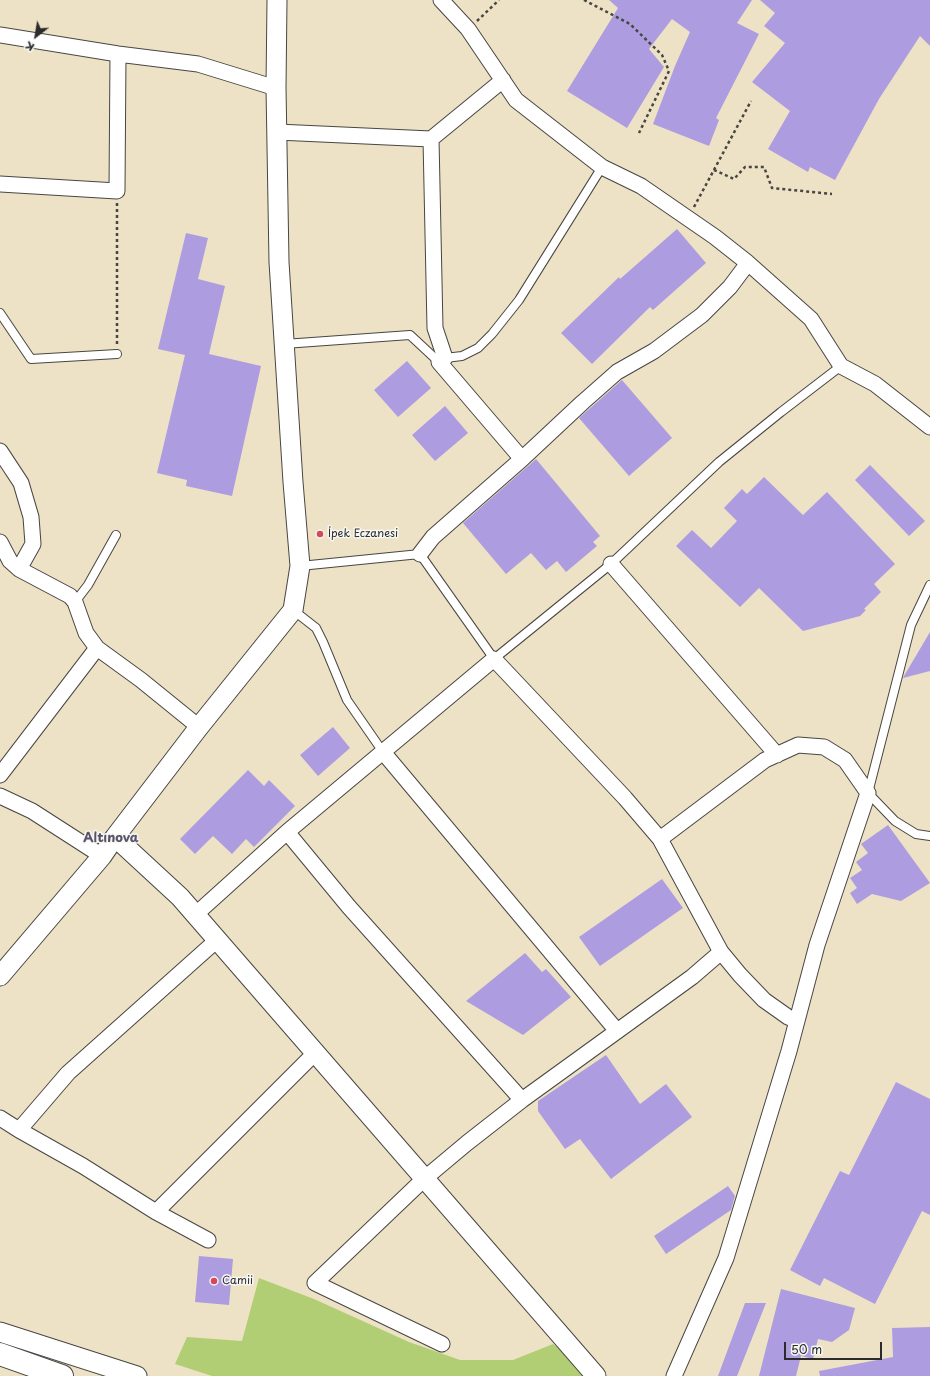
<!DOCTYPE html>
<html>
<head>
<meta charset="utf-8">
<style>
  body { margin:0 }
  #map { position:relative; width:930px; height:1376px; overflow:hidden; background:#ede2c5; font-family:"Playpen Sans",sans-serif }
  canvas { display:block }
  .north { position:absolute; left:16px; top:16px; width:40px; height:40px; -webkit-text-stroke:3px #f6f6f2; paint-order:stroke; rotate:211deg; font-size:11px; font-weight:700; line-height:16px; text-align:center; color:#2b2b2b }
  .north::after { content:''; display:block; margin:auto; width:14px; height:18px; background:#2b2b2b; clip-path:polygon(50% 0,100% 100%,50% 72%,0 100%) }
  .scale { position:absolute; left:784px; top:1342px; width:98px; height:18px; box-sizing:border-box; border:2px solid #2b2b2b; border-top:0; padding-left:5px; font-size:12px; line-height:14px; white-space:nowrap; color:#2b2b2b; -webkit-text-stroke:3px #f6f6f2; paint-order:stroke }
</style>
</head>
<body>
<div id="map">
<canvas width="930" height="1376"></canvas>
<div class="north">K</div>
<div class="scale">50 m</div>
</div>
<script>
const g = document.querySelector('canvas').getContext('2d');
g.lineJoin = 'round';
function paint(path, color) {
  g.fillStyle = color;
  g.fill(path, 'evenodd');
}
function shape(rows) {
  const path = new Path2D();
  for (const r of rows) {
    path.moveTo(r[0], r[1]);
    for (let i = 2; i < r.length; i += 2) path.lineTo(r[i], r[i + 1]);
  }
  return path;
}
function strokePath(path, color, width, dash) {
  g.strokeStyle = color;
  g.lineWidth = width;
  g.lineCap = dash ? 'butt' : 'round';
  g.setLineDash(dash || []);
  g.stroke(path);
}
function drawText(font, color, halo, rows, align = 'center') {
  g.font = font + ' "Playpen Sans",sans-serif';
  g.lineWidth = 3;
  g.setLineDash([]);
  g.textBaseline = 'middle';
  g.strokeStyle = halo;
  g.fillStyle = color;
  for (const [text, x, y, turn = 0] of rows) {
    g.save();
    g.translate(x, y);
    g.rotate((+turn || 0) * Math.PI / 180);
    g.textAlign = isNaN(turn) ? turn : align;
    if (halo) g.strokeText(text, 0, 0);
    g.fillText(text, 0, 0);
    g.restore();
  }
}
const green = shape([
  [259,1278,314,1299,409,1342,460,1360,513,1360,553,1344,564,1353,587,1376,212,1376,175,1364,187,1337,242,1341]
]);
const building = shape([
  [609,0,752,0,737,23,759,34,716,118,719,120,709,146,653,124,675,66,690,32,672,19,649,49,664,67,627,128,567,91,618,8],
  [760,0,930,0,930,46,920,36,879,99,835,180,810,167,808,172,768,149,790,111,752,82,785,43,764,26,775,13],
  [677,229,706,263,653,310,650,307,592,364,561,333,619,277,620,279],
  [186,233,208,238,198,279,225,286,209,354,261,366,232,496,186,486,187,480,157,473,185,355,158,349],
  [407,361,431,388,398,417,374,390],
  [622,380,672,438,629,476,579,418],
  [445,406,468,433,435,461,412,435],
  [536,459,600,536,593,542,597,546,566,572,557,561,546,570,531,553,506,574,463,523],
  [870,465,925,521,909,536,855,480],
  [764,477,803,515,827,492,895,564,874,584,881,592,864,609,866,610,860,616,803,631,759,588,740,607,676,546,692,530,711,548,737,521,724,508,742,489,747,494],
  [930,632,930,671,903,678,904,676],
  [333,727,350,748,318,776,300,755],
  [248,770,264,786,269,780,295,806,254,847,246,839,232,854,213,836,195,854,180,839],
  [888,825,930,883,901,901,872,894,857,904,850,893,857,888,850,878,862,870,856,862,868,853,861,844],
  [662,879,683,908,600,966,579,937],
  [525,953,542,972,546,969,571,997,523,1035,466,1001],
  [606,1055,640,1104,666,1084,692,1117,611,1179,580,1139,565,1149,538,1111,538,1101],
  [896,1082,930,1099,930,1215,922,1211,875,1304,824,1278,820,1286,790,1270,840,1171,849,1175],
  [728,1186,735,1196,731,1210,666,1254,654,1236],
  [199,1256,233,1259,229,1305,195,1302],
  [781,1289,855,1308,849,1330,832,1342,818,1339,813,1359,801,1356,796,1376,759,1376],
  [745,1303,766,1303,737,1376,718,1376],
  [930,1327,930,1376,820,1376,819,1371,893,1357,892,1328]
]);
const path = shape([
  [584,0,630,24,662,55,669,71,639,133],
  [477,21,499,0],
  [714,170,734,179,745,167,764,167,772,188,832,194],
  [117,203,117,344],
  [694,207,751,101]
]);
const service = shape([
  [0,313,31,359,117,354],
  [284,344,410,335,439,362,445,358,462,356,478,348,492,334,519,300,602,167],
  [300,566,420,554,494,659,611,564,719,462,781,412,841,366],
  [930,585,911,625,868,793,895,821,916,834,930,836],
  [75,602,88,585,116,535],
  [293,610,316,628,323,642,347,700,383,752]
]);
const minor = shape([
  [441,0,468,29,516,100,602,167,641,186,715,237,748,263,811,319,841,366,875,384,930,427],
  [0,35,118,54,198,64,276,88],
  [277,132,431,139,503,80],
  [431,139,435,328,445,358],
  [0,184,117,191,118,54],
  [439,362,522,459],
  [0,451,21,483,31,517,33,544,19,569],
  [0,542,10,561,19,569,70,596,75,602,86,633,97,648,141,680,199,727],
  [420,554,433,537,522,459,583,402,617,372,654,351,702,315,730,287,748,263],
  [611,564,777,755],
  [383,752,617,1031],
  [0,775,97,648],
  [0,796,32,811,102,856],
  [287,832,349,907,522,1100],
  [660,839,765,760,798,745,824,747,845,760,868,793,817,945,789,1051,726,1258,674,1376],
  [195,915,287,832,494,659,625,798,660,839,721,952,740,975,764,1000,788,1017,797,1021],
  [0,1118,19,1130,83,1166,156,1212,208,1240],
  [19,1130,68,1073,217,940],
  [156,1212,315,1053],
  [442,1344,315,1283,424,1179,467,1143,522,1100,692,977,721,952]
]);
const tertiary = shape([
  [115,837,180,897,596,1376],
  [0,976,102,856,115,837,199,727,293,610,300,566,293,482,279,262,276,88,277,0],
  [0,1332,137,1376]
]);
const primary = shape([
  [0,1354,62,1376]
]);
const markers = [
  [320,534,4,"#d1495b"],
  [214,1281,4,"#d1495b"]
];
const poiNames = [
  ["İpek Eczanesi",328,534],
  ["Camii",222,1281]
];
const quarterNames = [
  ["Altınova",111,838]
];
paint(green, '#b2ce75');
paint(building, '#ae9ce0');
strokePath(service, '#484642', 10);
strokePath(minor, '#484642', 17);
strokePath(tertiary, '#484642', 21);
strokePath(primary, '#484642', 24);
strokePath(path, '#484642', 2.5, [3, 3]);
strokePath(service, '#fff', 8);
strokePath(minor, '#fff', 15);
strokePath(tertiary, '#fff', 19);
strokePath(primary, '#fff', 22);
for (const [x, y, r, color] of markers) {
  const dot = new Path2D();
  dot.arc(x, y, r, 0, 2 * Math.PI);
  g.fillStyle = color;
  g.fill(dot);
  strokePath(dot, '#f6f6f2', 1.5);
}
drawText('11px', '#2b2b2b', '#f6f6f2', poiNames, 'left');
drawText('bold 13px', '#59536a', '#f6f6f2', quarterNames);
</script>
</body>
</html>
